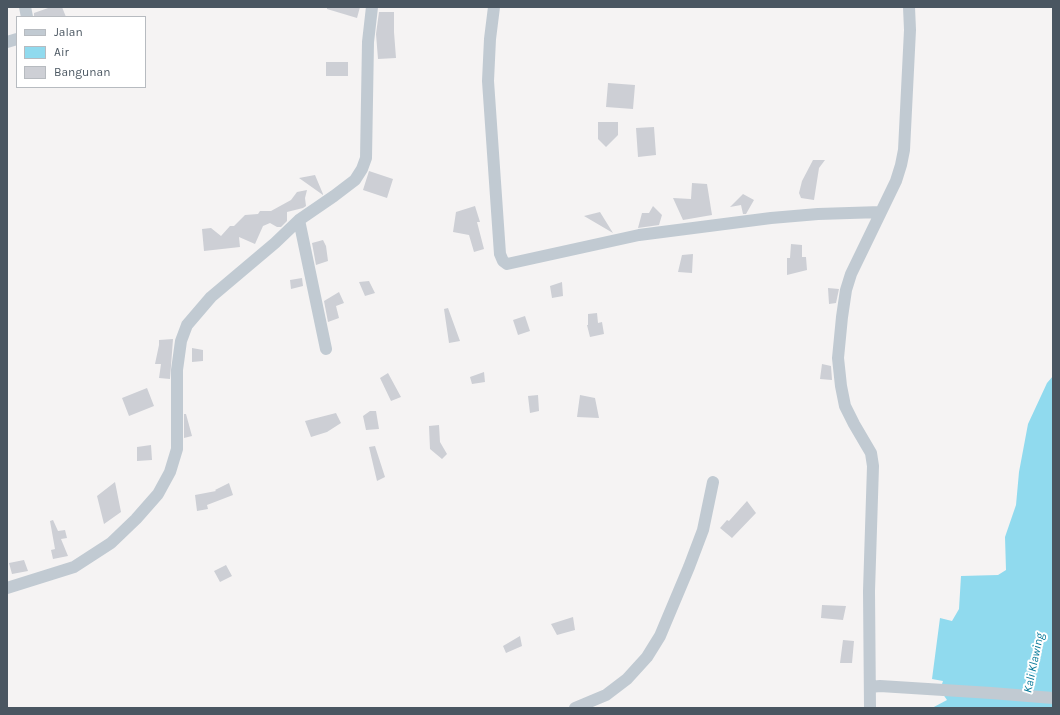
<!DOCTYPE html>
<html>
<head>
<meta charset="utf-8">
<style>
  body { margin:0 }
  #map { position:relative; width:1060px; height:715px; overflow:hidden; background:#f5f3f3; font-family:Karla,sans-serif }
  canvas { display:block }
  .frame { position:absolute; inset:0; border:8px solid #4a5661; pointer-events:none }
  .legend { position:absolute; left:16px; top:16px; width:130px; height:72px; box-sizing:border-box; background:#fff; border:1px solid #b7bbc0; margin:0; padding:5px 7px; list-style:none; font-size:12px; color:#4a5661 }
  .legend li { display:flex; align-items:center; gap:8px; height:20px }
  .legend b { width:20px; border:1px solid #b7bbc0 }
</style>
</head>
<body>
<div id="map">
<canvas width="1060" height="715"></canvas>
<div class="frame"></div>
<ul class="legend">
<li><b style="height:5px;background:#c1cad2"></b>Jalan</li>
<li><b style="height:11px;background:#90daee"></b>Air</li>
<li><b style="height:11px;background:#cdcfd5"></b>Bangunan</li>
</ul>
</div>
<script>
const g = document.querySelector('canvas').getContext('2d');
g.lineJoin = 'round';
function paint(path, color) {
  g.fillStyle = color;
  g.fill(path, 'evenodd');
}
function shape(rows) {
  const path = new Path2D();
  for (const r of rows) {
    path.moveTo(r[0], r[1]);
    for (let i = 2; i < r.length; i += 2) path.lineTo(r[i], r[i + 1]);
  }
  return path;
}
function strokePath(path, color, width, dash) {
  g.strokeStyle = color;
  g.lineWidth = width;
  g.lineCap = dash ? 'butt' : 'round';
  g.setLineDash(dash || []);
  g.stroke(path);
}
function drawText(font, color, halo, rows, align = 'center') {
  g.font = font + ' Karla,sans-serif';
  g.lineWidth = 4;
  g.setLineDash([]);
  g.textBaseline = 'middle';
  g.strokeStyle = halo;
  g.fillStyle = color;
  for (const [text, x, y, turn = 0] of rows) {
    g.save();
    g.translate(x, y);
    g.rotate((+turn || 0) * Math.PI / 180);
    g.textAlign = isNaN(turn) ? turn : align;
    if (halo) g.strokeText(text, 0, 0);
    g.fillText(text, 0, 0);
    g.restore();
  }
}
const water = shape([
  [1053,376,1053,708,932,708,947,700,940,690,943,681,932,679,940,618,952,621,959,609,961,576,998,575,1006,570,1005,537,1016,505,1019,472,1028,424,1047,383]
]);
const building = shape([
  [51,7,62,7,66,17,34,17,34,13],
  [327,7,360,7,357,18,327,9],
  [379,12,394,12,394,32,396,58,378,59,376,34],
  [326,62,348,62,348,76,326,76],
  [608,83,635,85,633,109,606,107],
  [598,122,618,122,618,135,606,147,598,139],
  [654,127,656,155,638,157,636,128],
  [813,160,825,160,819,168,814,200,801,198,799,193,802,181],
  [369,171,393,179,387,198,363,190],
  [315,175,323,194,323,195,299,178],
  [692,183,707,184,712,215,683,220,673,198,691,199],
  [307,190,305,198,306,206,303,208,287,212,287,221,281,227,277,227,270,223,263,226,255,244,239,237,240,247,204,251,202,229,211,228,221,236,230,226,234,226,245,215,258,214,260,211,271,211,291,200,297,192],
  [743,194,754,200,746,214,743,214,741,205,730,207],
  [475,206,480,222,477,222,484,249,474,252,469,235,453,232,456,212],
  [653,206,662,215,659,225,638,228,642,213,649,213],
  [600,212,613,233,584,216],
  [323,240,326,246,328,261,316,265,312,243],
  [791,244,802,245,802,257,806,257,807,270,787,275,787,258,790,258],
  [693,254,692,273,678,272,682,255],
  [302,278,303,286,291,289,290,280],
  [369,281,375,293,365,296,359,282],
  [562,282,563,296,552,298,550,286],
  [828,288,839,289,836,303,829,304],
  [339,292,344,303,336,306,339,318,328,322,324,301],
  [448,308,460,341,449,343,444,309],
  [597,313,598,323,602,322,604,334,590,337,587,325,588,325,588,314],
  [525,316,530,331,518,335,513,320],
  [173,339,170,379,159,378,161,364,155,364,159,345,159,340],
  [192,348,203,350,203,361,192,362],
  [822,364,831,366,832,380,820,379],
  [484,372,485,382,472,384,470,377],
  [388,373,401,397,391,401,380,378],
  [147,388,154,406,129,416,122,398],
  [538,395,539,411,530,413,528,396],
  [580,395,595,398,599,418,577,417],
  [370,411,376,411,379,429,366,430,363,416],
  [336,413,341,423,327,432,311,437,305,421],
  [184,414,186,414,192,436,184,438],
  [439,425,440,442,447,454,442,459,430,449,429,426],
  [151,445,152,460,137,461,137,447],
  [375,446,385,477,377,481,369,447],
  [115,482,121,512,104,524,97,496],
  [229,483,233,495,207,505,208,509,197,511,195,495,216,491,215,490],
  [747,501,756,513,732,538,720,528,727,520,729,521],
  [53,520,58,531,65,530,67,538,61,539,68,556,53,559,51,550,55,549,50,521],
  [24,560,28,571,12,574,9,563],
  [226,565,232,576,220,582,214,571],
  [822,605,846,606,843,620,821,618],
  [573,617,575,630,557,635,551,624],
  [520,636,522,646,506,653,503,646],
  [843,640,854,641,852,663,840,663]
]);
const minor = shape([
  [25,7,27,17],
  [494,7,490,39,488,81,500,254,503,261,507,264,639,235,771,218,818,214,881,212],
  [7,42,17,39],
  [299,220,326,349],
  [7,588,74,567,111,543,136,519,158,494,170,472,177,449,177,370,181,341,187,325,211,297,275,243,299,220,334,196,355,180,362,169,366,158,368,42,372,7],
  [870,687,880,686,991,693,1053,698],
  [575,708,606,695,627,679,647,657,660,636,689,567,703,530,713,482],
  [870,708,869,591,873,466,871,453,854,424,845,406,841,386,838,358,842,317,846,290,851,274,896,181,901,165,904,150,910,30,909,7]
]);
const waterNames = [
  ["Kali Klawing",1034,663,-78]
];
paint(water, '#90daee');
paint(building, '#cdcfd5');
strokePath(minor, '#c1cad2', 12);
drawText('italic 12px', '#0c7c9b', '#fff', waterNames);
</script>
</body>
</html>
